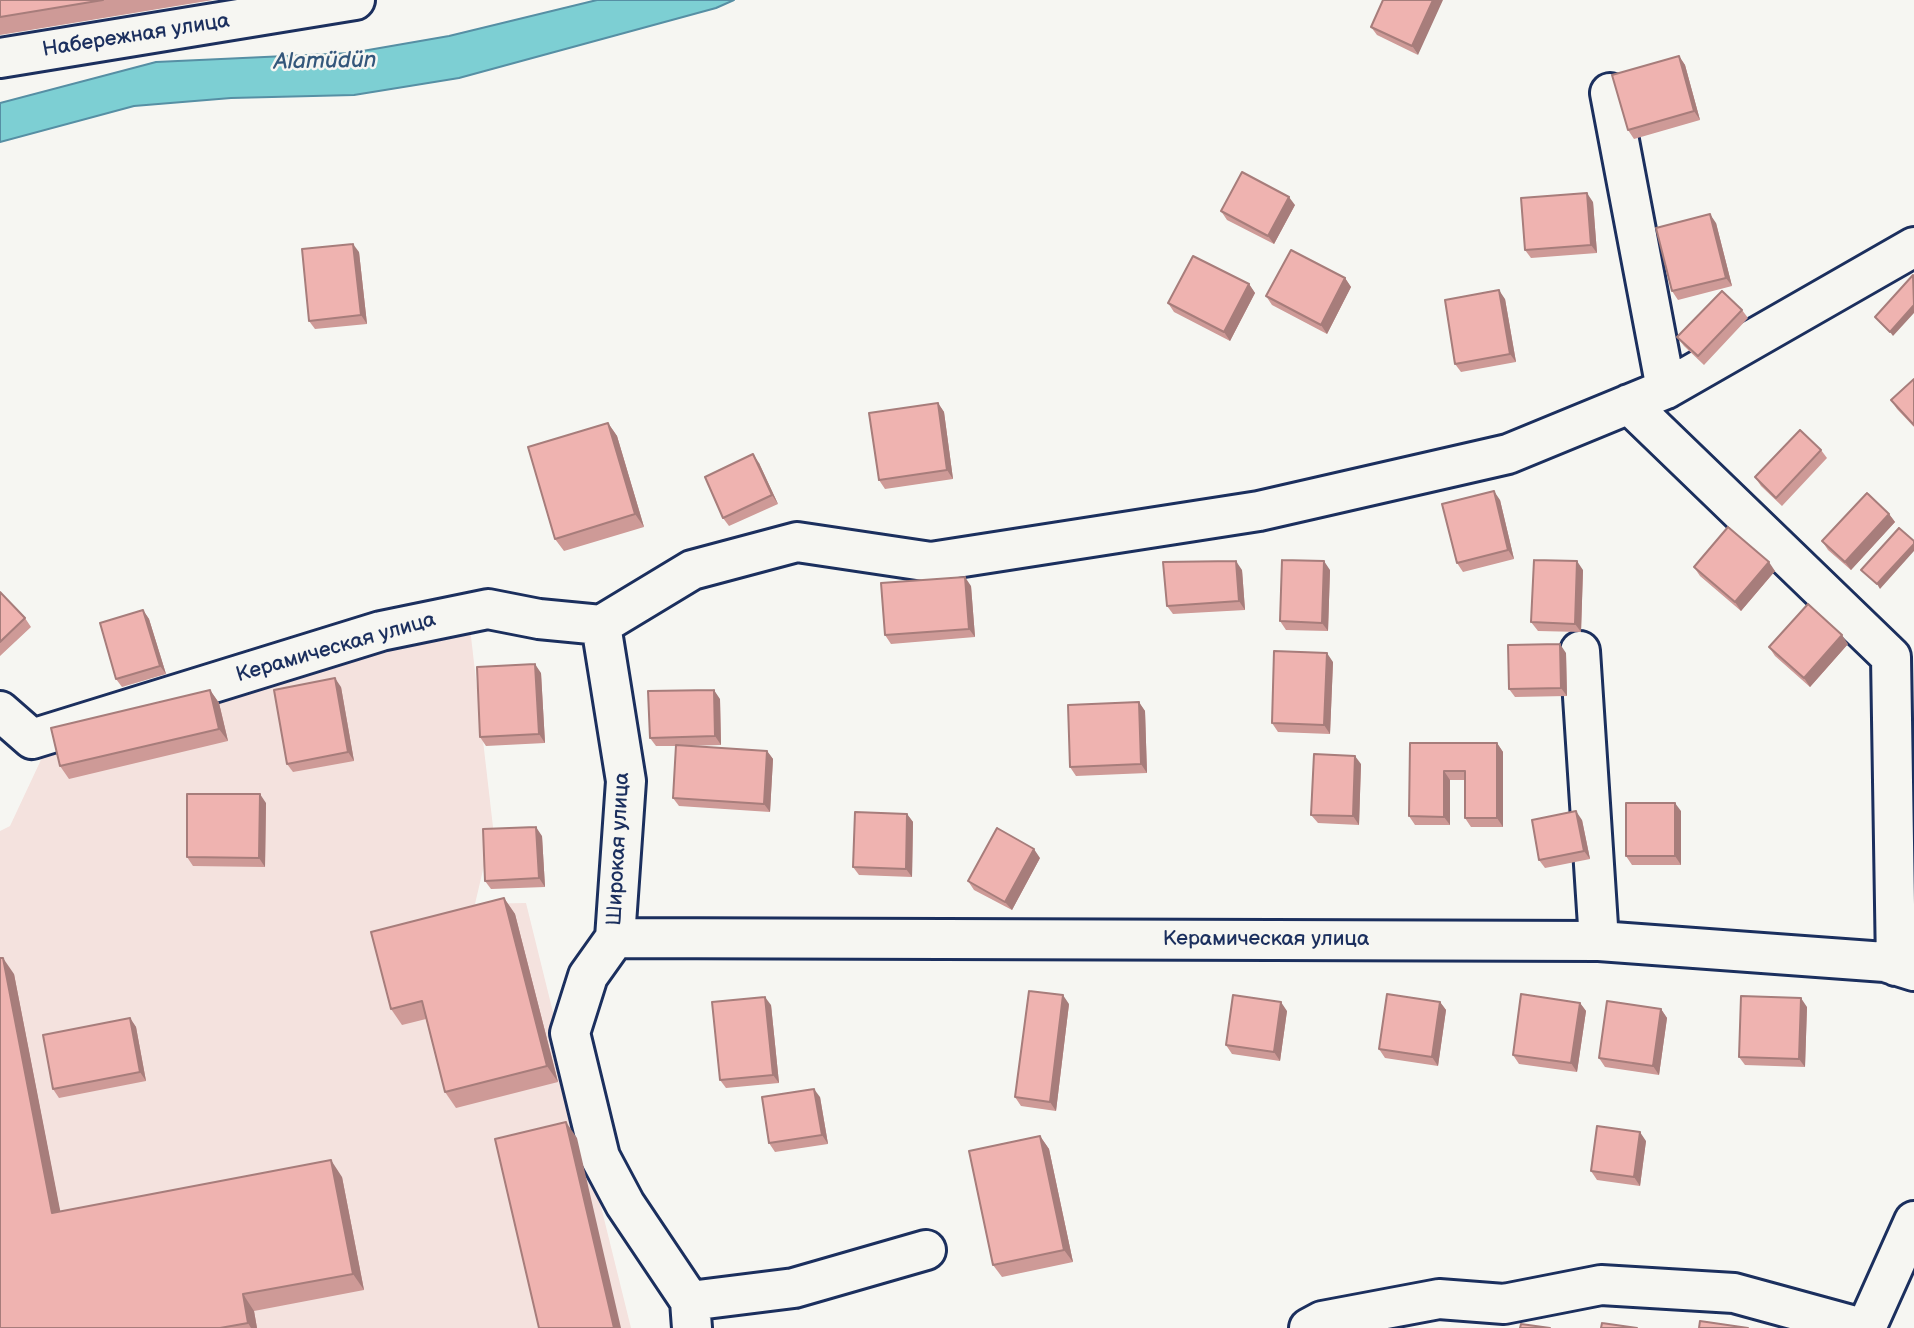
<!DOCTYPE html>
<html>
<head>
<meta charset="utf-8">
<style>
  body { margin:0 }
  canvas { display:block; background:#f6f6f2 }
</style>
</head>
<body>
<canvas width="1914" height="1328"></canvas>
<script>
const g = document.querySelector('canvas').getContext('2d');
g.lineJoin = 'round';
function paint(path, color) {
  g.fillStyle = color;
  g.fill(path, 'evenodd');
}
function shape(rows) {
  const path = new Path2D();
  for (const r of rows) {
    path.moveTo(r[0], r[1]);
    for (let i = 2; i < r.length; i += 2) path.lineTo(r[i], r[i + 1]);
  }
  return path;
}
function strokePath(path, color, width, dash) {
  g.strokeStyle = color;
  g.lineWidth = width;
  g.lineCap = dash ? 'butt' : 'round';
  g.setLineDash(dash || []);
  g.stroke(path);
}
function drawText(font, color, halo, rows, align = 'center') {
  g.font = font + ' "Balsamiq Sans",sans-serif';
  g.lineWidth = 5;
  g.setLineDash([]);
  g.textBaseline = 'middle';
  g.strokeStyle = halo;
  g.fillStyle = color;
  for (const [text, x, y, turn = 0] of rows) {
    g.save();
    g.translate(x, y);
    g.rotate((+turn || 0) * Math.PI / 180);
    g.textAlign = isNaN(turn) ? turn : align;
    if (halo) g.strokeText(text, 0, 0);
    g.fillText(text, 0, 0);
    g.restore();
  }
}
const built = shape([
  [470,628,493,827,475,904,526,903,631,1328,0,1328,0,831,10,826,47,747]
]);
const water = shape([
  [597,0,734,0,716,8,459,78,354,95,231,98,134,106,0,142,0,103,156,62,351,53,449,36,597,0]
]);
const minor = shape([
  [0,58,355,0],
  [1610,93,1666,389],
  [1629,404,1891,657,1896,966],
  [601,625,626,781,615,938,588,976,570,1033,600,1157,625,1204,690,1301,692,1328],
  [1580,651,1599,941],
  [0,711,32,739,381,631,488,609,539,619,601,625,692,570,797,542,931,562,1259,511,1508,454,1666,389,1914,247],
  [615,938,1599,941,1885,962,1914,971],
  [690,1301,794,1288,926,1250],
  [1309,1328,1322,1321,1439,1299,1504,1304,1601,1285,1734,1293,1862,1328],
  [1866,1328,1914,1221]
]);
const wall = shape([
  [0,0,213,0,0,35],
  [1383,0,1418,55,1377,35,1371,27],
  [1679,56,1685,65,1700,120,1634,139,1628,130],
  [1593,202,1597,253,1531,258,1525,250],
  [1295,205,1274,244,1227,220,1221,211],
  [1716,223,1732,286,1678,300,1672,291],
  [359,252,367,324,315,329,309,321],
  [1345,278,1351,287,1327,334,1272,305,1266,296],
  [1249,284,1255,293,1230,341,1174,312,1168,303],
  [1505,299,1516,362,1461,372,1455,364],
  [1742,310,1748,318,1704,365,1684,346,1677,337],
  [1914,379,1914,427,1897,409,1891,400],
  [938,403,944,412,953,479,885,489,879,480],
  [608,423,617,436,644,527,564,551,555,539],
  [1821,450,1827,458,1782,506,1761,486,1755,477],
  [759,463,778,504,729,526,723,518],
  [1500,500,1514,559,1463,572,1457,563],
  [1889,514,1895,522,1851,570,1828,550,1822,541],
  [1694,567,1775,571,1741,611,1700,576],
  [1242,570,1245,610,1173,614,1167,606],
  [1330,570,1328,631,1286,630,1280,621],
  [1583,570,1581,632,1538,631,1531,622],
  [971,586,975,637,891,644,885,635],
  [0,592,25,618,31,627,0,656],
  [143,610,149,619,166,674,122,687,116,679],
  [1848,644,1810,687,1775,656,1769,647],
  [1566,653,1567,696,1515,697,1509,689],
  [1333,662,1330,734,1278,732,1272,723],
  [541,673,545,743,486,746,480,737],
  [341,687,354,761,293,772,287,764],
  [210,690,219,703,228,741,69,779,60,766],
  [720,699,721,745,685,746,767,751,773,759,770,812,679,806,673,798,676,746,656,746,650,738],
  [1139,703,1145,711,1147,773,1076,776,1070,767],
  [1410,743,1497,743,1503,752,1503,827,1471,827,1465,818,1465,780,1450,780,1450,825,1415,825,1409,816],
  [1361,764,1359,825,1318,823,1311,815],
  [266,803,265,867,193,866,187,857],
  [1681,811,1681,865,1632,865,1626,856],
  [907,814,913,822,912,877,859,875,853,867],
  [1582,820,1590,859,1545,868,1539,860],
  [542,836,545,887,491,889,485,881],
  [1040,858,1012,910,974,890,968,881],
  [504,898,515,914,558,1082,456,1108,445,1092,426,1019,402,1025,391,1009],
  [14,974,60,1212,342,1177,364,1290,254,1311,257,1328,0,1328],
  [1440,1002,1446,1010,1438,1066,1385,1058,1379,1049],
  [1580,1003,1586,1011,1577,1072,1519,1064,1513,1055],
  [1069,1004,1056,1111,1021,1106,1015,1097],
  [771,1005,779,1083,726,1088,720,1080],
  [1807,1007,1805,1067,1745,1065,1739,1057],
  [1661,1009,1667,1018,1659,1075,1605,1067,1599,1058],
  [1287,1011,1280,1061,1232,1054,1226,1045],
  [130,1018,136,1027,146,1081,59,1098,53,1089],
  [820,1097,828,1144,775,1152,769,1143],
  [1040,1136,1049,1149,1073,1262,1002,1277,993,1265],
  [1646,1141,1640,1186,1597,1180,1591,1171]
]);
const shadedWall = shape([
  [1433,0,1443,0,1418,55,1412,46],
  [1679,56,1685,65,1700,120,1694,111],
  [1587,193,1593,202,1597,253,1591,245],
  [1289,197,1295,205,1274,244,1268,236],
  [1710,214,1716,223,1732,286,1726,278],
  [353,244,359,252,367,324,361,315],
  [1345,278,1351,287,1327,334,1321,325],
  [1249,284,1255,293,1230,341,1224,332],
  [1499,290,1505,299,1516,362,1510,354],
  [1914,305,1914,313,1893,336,1890,332],
  [938,403,944,412,953,479,947,470],
  [608,423,617,436,644,527,635,514],
  [753,454,759,463,778,504,772,495],
  [1494,491,1500,500,1514,559,1508,550],
  [1889,514,1895,522,1851,570,1845,562],
  [1914,544,1914,551,1880,589,1877,584],
  [1236,561,1242,570,1245,610,1239,601],
  [1324,561,1330,570,1328,631,1322,623],
  [1577,561,1583,570,1581,632,1575,624],
  [1769,562,1775,571,1741,611,1735,602],
  [965,577,971,586,975,637,969,629],
  [143,610,149,619,166,674,160,666],
  [1842,635,1848,644,1810,687,1804,678],
  [1560,644,1566,653,1567,696,1561,688],
  [1327,653,1333,662,1330,734,1324,725],
  [535,664,541,673,545,743,539,734],
  [335,678,341,687,354,761,348,752],
  [210,690,219,703,228,741,219,729],
  [714,690,720,699,721,745,715,736],
  [1139,702,1145,711,1147,773,1141,764],
  [1497,743,1503,752,1503,827,1497,818],
  [767,751,773,759,770,812,764,804],
  [1355,756,1361,764,1359,825,1353,816],
  [1444,771,1450,780,1450,825,1444,817],
  [260,794,266,803,265,867,259,858],
  [1675,803,1681,811,1681,865,1675,856],
  [1576,811,1582,820,1590,859,1584,851],
  [907,814,913,822,912,877,906,869],
  [536,827,542,836,545,887,539,878],
  [1034,849,1040,858,1012,910,1005,902],
  [504,898,515,914,558,1082,547,1066],
  [3,958,14,974,64,1230,52,1213],
  [1063,995,1069,1004,1056,1111,1050,1102],
  [765,997,771,1005,779,1083,773,1075],
  [1801,998,1807,1007,1805,1067,1799,1059],
  [1281,1002,1287,1011,1280,1061,1274,1052],
  [1440,1002,1446,1010,1438,1066,1432,1057],
  [1580,1003,1586,1011,1577,1072,1571,1063],
  [1661,1009,1667,1018,1659,1075,1653,1066],
  [130,1018,136,1027,146,1081,140,1072],
  [814,1089,820,1097,828,1144,822,1135],
  [566,1122,577,1138,621,1328,614,1328],
  [1640,1132,1646,1141,1640,1186,1634,1177],
  [1040,1136,1049,1149,1073,1262,1064,1250],
  [331,1160,342,1177,364,1290,353,1274],
  [243,1294,254,1311,257,1328,251,1328,248,1323]
]);
const building = shape([
  [0,0,103,0,0,17,0,0],
  [1383,0,1433,0,1412,46,1371,27,1383,0],
  [1679,56,1694,111,1628,130,1612,75,1679,56],
  [1242,172,1289,197,1268,236,1221,211,1242,172],
  [1587,193,1591,245,1525,250,1521,198,1587,193],
  [1710,214,1726,278,1672,291,1656,228,1710,214],
  [353,244,361,315,309,321,302,249,353,244],
  [1291,250,1345,278,1321,325,1266,296,1291,250],
  [1193,256,1249,284,1224,332,1168,303,1193,256],
  [1913,275,1914,305,1890,332,1875,317,1913,275],
  [1499,290,1510,354,1455,364,1445,300,1499,290],
  [1722,291,1742,310,1698,356,1677,337,1722,291],
  [1914,379,1914,425,1891,400,1914,379],
  [938,403,947,470,879,480,869,413,938,403],
  [608,423,635,514,555,539,528,447,608,423],
  [1800,430,1821,450,1776,498,1755,477,1800,430],
  [753,454,772,495,723,518,705,477,753,454],
  [1494,491,1508,550,1457,563,1442,504,1494,491],
  [1867,493,1889,514,1845,562,1822,541,1867,493],
  [1728,527,1769,562,1735,602,1694,567,1728,527],
  [1899,528,1914,541,1914,544,1877,584,1861,570,1899,528],
  [1282,560,1324,561,1322,623,1280,621,1282,560],
  [1534,560,1577,561,1575,624,1531,622,1534,560],
  [1236,561,1239,601,1167,606,1163,562,1236,561],
  [965,577,969,629,885,635,881,583,965,577],
  [0,592,25,618,0,642,0,592],
  [1808,604,1842,635,1804,678,1769,647,1808,604],
  [143,610,160,666,116,679,100,623,143,610],
  [1560,644,1561,688,1509,689,1508,645,1560,644],
  [1274,651,1327,653,1324,725,1272,723,1274,651],
  [535,664,539,734,480,737,477,667,535,664],
  [335,678,348,752,287,764,274,690,335,678],
  [210,690,219,729,60,766,51,728,210,690],
  [714,690,715,736,650,738,648,691,714,690],
  [1139,702,1141,764,1070,767,1068,705,1139,702],
  [1410,743,1497,743,1497,818,1465,818,1465,771,1444,771,1444,817,1409,816,1410,743],
  [676,745,767,751,764,804,673,798,676,745],
  [1314,754,1355,756,1353,816,1311,815,1314,754],
  [187,794,260,794,259,858,187,857,187,794],
  [1626,803,1675,803,1675,856,1626,856,1626,803],
  [1576,811,1584,851,1539,860,1532,820,1576,811],
  [855,812,907,814,906,869,853,867,855,812],
  [536,827,539,878,485,881,483,829,536,827],
  [997,828,1034,849,1005,902,968,881,997,828],
  [504,898,547,1066,445,1092,422,1001,391,1009,371,932,504,898],
  [0,958,3,958,52,1213,331,1160,353,1274,243,1294,248,1323,220,1328,0,1328,0,958],
  [1029,991,1063,995,1050,1102,1015,1097,1029,991],
  [1387,994,1440,1002,1432,1057,1379,1049,1387,994],
  [1521,994,1580,1003,1571,1063,1513,1055,1521,994],
  [1233,995,1281,1002,1274,1052,1226,1045,1233,995],
  [1741,996,1801,998,1799,1059,1739,1057,1741,996],
  [765,997,773,1075,720,1080,712,1002,765,997],
  [1607,1001,1661,1009,1653,1066,1599,1058,1607,1001],
  [130,1018,140,1072,53,1089,43,1035,130,1018],
  [814,1089,822,1135,769,1143,762,1097,814,1089],
  [566,1122,614,1328,539,1328,495,1139,566,1122],
  [1597,1126,1640,1132,1634,1177,1591,1171,1597,1126],
  [1040,1136,1064,1250,993,1265,969,1151,1040,1136],
  [1700,1321,1748,1328,1699,1328,1700,1321],
  [1602,1323,1637,1328,1601,1328,1602,1323],
  [1521,1324,1550,1328,1520,1328,1521,1324]
]);
const streetNames = [
  ["Набережная улица",136,36,-9],
  ["Керамическая улица",336,648,-16],
  ["Широкая улица",619,849,-87],
  ["Керамическая улица",1266,940]
];
const waterNames = [
  ["Alamüdün",325,62,-1]
];
paint(built, '#f4e2de');
paint(water, '#7dcfd3');
strokePath(water, '#568fa4', 2);
strokePath(minor, '#1b2f5e', 44);
strokePath(minor, '#f6f6f2', 38);
paint(wall, '#ce9a97');
paint(shadedWall, '#a77d7b');
paint(building, '#efb3b0');
strokePath(building, '#a77d7b', 2);
drawText('21px', '#1b2f5e', '#f6f6f2', streetNames);
drawText('italic 23px', '#34577b', '#f6f6f2', waterNames);
</script>
</body>
</html>
